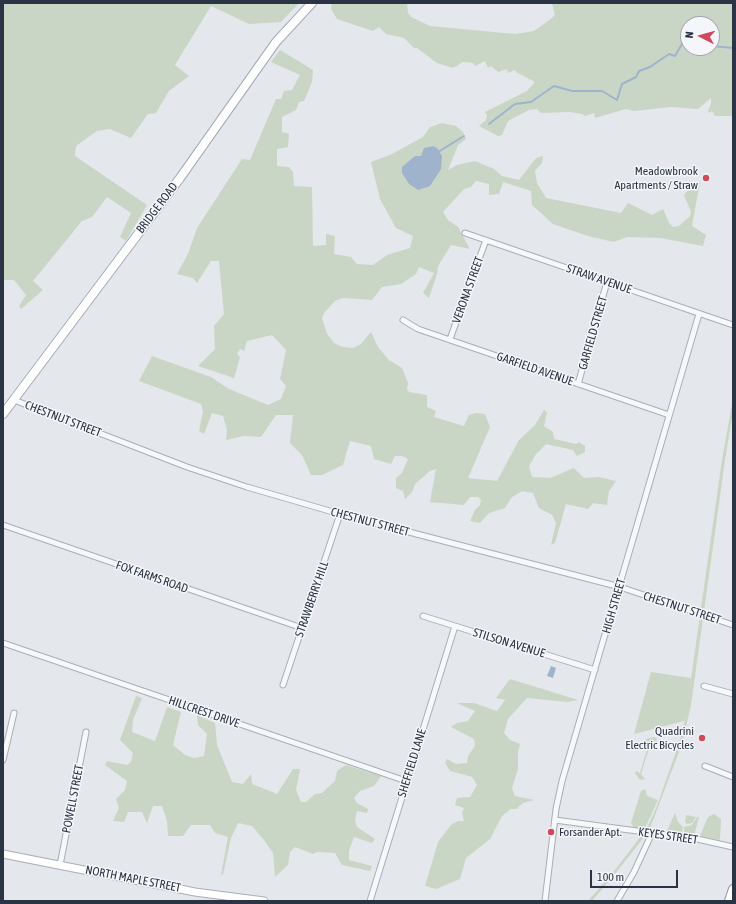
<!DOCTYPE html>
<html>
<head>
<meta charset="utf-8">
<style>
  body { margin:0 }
  #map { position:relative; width:736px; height:904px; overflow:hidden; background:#e4e7ec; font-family:"Asap Condensed",sans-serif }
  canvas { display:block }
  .frame { position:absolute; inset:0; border:4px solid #2b3445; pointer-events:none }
  .north { position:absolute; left:680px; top:16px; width:40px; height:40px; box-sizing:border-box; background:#f4f6f9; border:1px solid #a4a8b1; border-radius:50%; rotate:276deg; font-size:11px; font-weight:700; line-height:16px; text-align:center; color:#2b3445 }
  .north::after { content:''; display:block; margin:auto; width:14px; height:18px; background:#d1495b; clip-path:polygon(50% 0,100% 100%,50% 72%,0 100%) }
  .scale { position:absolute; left:590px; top:870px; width:88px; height:18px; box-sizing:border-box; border:2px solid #2b3445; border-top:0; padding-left:5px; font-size:12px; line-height:14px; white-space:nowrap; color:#2b3445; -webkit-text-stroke:3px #f4f6f9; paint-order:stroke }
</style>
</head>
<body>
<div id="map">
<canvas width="736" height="904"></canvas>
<div class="frame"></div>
<div class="north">N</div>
<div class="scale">100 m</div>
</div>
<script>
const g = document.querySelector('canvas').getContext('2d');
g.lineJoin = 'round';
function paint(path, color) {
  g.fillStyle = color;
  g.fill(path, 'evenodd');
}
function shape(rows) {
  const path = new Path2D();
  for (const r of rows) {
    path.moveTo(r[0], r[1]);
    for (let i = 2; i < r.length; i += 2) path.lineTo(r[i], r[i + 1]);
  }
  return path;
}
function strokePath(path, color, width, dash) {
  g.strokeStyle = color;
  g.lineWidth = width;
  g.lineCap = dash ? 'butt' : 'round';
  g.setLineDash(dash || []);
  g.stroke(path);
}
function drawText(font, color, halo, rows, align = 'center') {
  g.font = font + ' "Asap Condensed",sans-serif';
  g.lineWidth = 3;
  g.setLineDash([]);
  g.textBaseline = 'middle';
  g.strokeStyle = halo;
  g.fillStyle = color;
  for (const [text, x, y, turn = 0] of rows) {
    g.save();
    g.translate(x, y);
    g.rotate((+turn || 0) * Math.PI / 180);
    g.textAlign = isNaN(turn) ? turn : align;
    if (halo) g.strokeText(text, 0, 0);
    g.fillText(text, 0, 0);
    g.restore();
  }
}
const green = shape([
  [3,3,299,3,281,22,249,24,211,6,175,65,189,76,169,91,156,113,148,114,131,138,110,129,97,131,76,146,75,156,147,205,126,241,120,237,131,213,107,197,92,217,82,221,33,281,43,290,21,309,19,306,26,295,14,280,3,280],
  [332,3,407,3,408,13,411,17,430,26,515,34,534,31,552,18,555,15,552,4,548,3,733,3,733,116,715,116,712,111,709,113,708,111,711,104,711,98,698,109,671,107,634,111,626,109,595,118,594,113,585,116,582,114,570,112,541,113,537,109,529,110,508,121,502,135,498,136,479,126,486,120,487,115,485,112,527,91,535,82,516,72,515,70,508,73,507,69,498,72,491,66,488,68,485,61,475,66,473,63,463,62,453,68,437,63,417,48,414,48,404,38,386,34,379,27,373,31,337,19,331,9],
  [688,24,712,24,712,48,688,48],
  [280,50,313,70,312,82,304,101,299,102,296,110,282,117,282,132,289,134,288,147,277,149,277,166,289,167,293,172,294,186,312,187,313,246,326,245,326,234,335,236,334,254,351,257,357,264,373,265,387,255,410,248,413,236,396,228,380,199,371,162,392,154,423,137,430,127,442,123,456,126,463,132,466,139,458,145,448,170,457,165,475,161,494,169,502,176,519,180,536,158,543,156,542,163,535,171,537,183,546,198,621,213,628,203,652,215,663,209,669,223,673,227,679,226,690,216,691,212,684,195,689,189,700,182,692,226,706,235,703,246,660,238,627,237,614,242,588,236,553,224,532,205,531,191,503,182,499,194,489,195,489,184,476,181,471,187,464,189,443,212,448,220,458,227,470,249,451,245,438,266,437,274,429,298,423,293,434,273,419,267,416,274,401,284,382,287,372,300,343,298,335,301,324,313,322,318,327,334,334,343,343,347,353,348,361,344,371,332,378,347,389,360,402,368,408,383,407,389,409,392,427,395,427,407,436,411,434,417,464,426,469,415,476,413,485,414,490,427,468,478,497,481,519,440,535,425,544,410,547,412,544,426,553,432,554,439,576,444,579,442,585,446,585,452,577,456,573,450,546,444,536,454,529,466,532,477,550,478,574,468,584,478,599,477,616,481,609,491,607,505,593,503,588,509,566,504,555,543,551,545,556,523,552,515,539,508,533,493,522,491,511,498,505,508,489,513,480,523,470,521,475,510,480,505,481,500,478,497,470,497,464,505,430,502,436,469,430,471,415,484,412,492,405,499,403,491,396,488,396,478,402,473,408,459,402,456,395,456,391,464,374,459,371,446,350,441,343,465,322,475,311,475,302,455,290,443,293,415,276,415,261,437,244,436,226,440,227,430,223,416,212,413,204,434,199,431,203,411,201,404,139,381,152,356,211,377,229,389,268,405,281,399,286,386,280,379,286,350,272,335,247,341,244,351,240,349,237,354,240,357,234,378,198,366,215,349,214,326,224,314,219,261,211,261,197,283,193,278,177,274,188,254,197,228,242,159,250,160,276,99,281,99,284,91,292,90,300,75,271,62],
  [733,398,733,412,725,460,691,705,682,744,649,831,614,875,592,901,588,901,612,874,647,828,657,806,679,743,686,715,684,721,634,734,651,672,691,678,687,707,722,460],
  [510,679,578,700,567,702,527,698,508,719,504,733,510,740,520,744,518,753,518,769,512,788,515,796,534,800,523,803,516,809,511,809,502,816,490,839,466,858,460,879,436,889,425,886,438,842,451,825,458,821,464,821,462,813,464,808,455,805,457,798,470,797,477,785,472,777,450,771,445,763,447,759,456,764,467,763,468,756,475,746,474,739,451,727,457,723,468,721,475,711,457,703,474,703,497,711,505,700,496,698],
  [136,696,142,698,133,720,132,732,155,741,167,707,181,712,173,745,185,755,194,758,204,756,207,734,198,725,197,715,215,723,217,745,232,782,243,784,251,774,252,784,277,794,293,769,300,769,296,790,301,802,306,802,315,794,322,793,335,781,337,771,346,765,381,776,374,786,360,791,354,798,357,803,368,809,367,813,357,811,355,820,357,827,375,839,372,843,354,837,349,851,349,860,372,866,370,871,342,865,335,853,317,852,313,854,295,847,290,852,288,865,275,877,273,853,264,840,252,826,238,823,231,838,223,874,221,875,228,837,215,833,210,825,191,825,183,836,168,836,167,821,162,806,153,806,147,823,142,812,128,812,124,822,113,821,119,808,116,799,125,790,127,781,105,765,107,761,127,765,131,762,133,753,120,740],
  [654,737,657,739,656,744,651,742,641,774,645,779,640,780,635,773,636,771,640,773,648,746,645,741,646,739],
  [645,789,647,796,658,800,645,828,634,828,631,823,641,791],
  [675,813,678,822,683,827,682,833,667,831],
  [714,814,721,819,720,840,700,836,708,817],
  [686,815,696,817,692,823,687,824,685,822],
  [697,817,699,817,694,836,684,835,684,827,692,825]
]);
const water = shape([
  [433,146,437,148,442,156,441,169,430,186,418,190,409,184,402,173,402,167,415,156,421,156,424,148],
  [551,666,556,668,553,678,547,676]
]);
const stream = shape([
  [712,46,733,48],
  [489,124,515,104,531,102,554,86,572,91,602,91,617,100,622,84,636,77,639,71,650,67,669,54,675,56,682,44,688,44],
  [438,152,464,136]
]);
const minor = shape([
  [465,233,733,325],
  [403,320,418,329,669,415],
  [450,339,486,240],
  [578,384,607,282],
  [14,400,187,467,247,487,340,514,620,587,733,625],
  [3,525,302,628],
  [423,616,595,670],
  [3,643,406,781],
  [283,685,340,514],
  [704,686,733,694],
  [3,760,14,713],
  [705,766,733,777],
  [555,820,697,839,733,847],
  [60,865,86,732],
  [370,901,455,626],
  [545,901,556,809,562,781,699,314],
  [617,901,634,872,652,833]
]);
const secondary = shape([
  [3,854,195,892,264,901]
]);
const primary = shape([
  [3,414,180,178,276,42,312,3]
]);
const trunk = shape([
  [729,901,733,889]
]);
const markers = [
  [706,178,4,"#d1495b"],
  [702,738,4,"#d1495b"],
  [551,832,4,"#d1495b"]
];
const poiNames = [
  ["Meadowbrook",698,171],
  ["Apartments / Straw",698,185],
  ["Quadrini",694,731],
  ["Electric Bicycles",694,745],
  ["Forsander Apt.",559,832,"left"]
];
const streetNames = [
  ["BRIDGE ROAD",157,208,-53],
  ["STRAW AVENUE",599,279,19],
  ["VERONA STREET",468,290,-70],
  ["GARFIELD STREET",593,333,-74],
  ["GARFIELD AVENUE",535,369,19],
  ["CHESTNUT STREET",63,419,21],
  ["CHESTNUT STREET",370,522,15],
  ["FOX FARMS ROAD",152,577,19],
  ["STRAWBERRY HILL",312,599,-71],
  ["HIGH STREET",614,606,-74],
  ["CHESTNUT STREET",682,608,18],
  ["STILSON AVENUE",509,643,17],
  ["HILLCREST DRIVE",204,712,19],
  ["SHEFFIELD LANE",412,763,-73],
  ["POWELL STREET",73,799,-79],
  ["KEYES STREET",668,836,8],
  ["NORTH MAPLE STREET",133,879,11]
];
paint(green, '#c9d6c5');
paint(water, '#9fb4cc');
strokePath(stream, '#9fb4cc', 2);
strokePath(minor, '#a9aeb7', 7);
strokePath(secondary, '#a9aeb7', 9);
strokePath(primary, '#a3abb8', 10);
strokePath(trunk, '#8b94a3', 10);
strokePath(minor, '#f7f8fa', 5);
strokePath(secondary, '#fff', 7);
strokePath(primary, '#fff', 8);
strokePath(trunk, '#fff', 8);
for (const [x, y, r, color] of markers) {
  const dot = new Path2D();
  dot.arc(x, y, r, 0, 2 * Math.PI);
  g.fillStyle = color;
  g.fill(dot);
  strokePath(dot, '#f4f6f9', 1.5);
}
drawText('12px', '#2b3445', '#f4f6f9', poiNames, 'right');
drawText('12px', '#2b3445', '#f4f6f9', streetNames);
</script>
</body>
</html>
